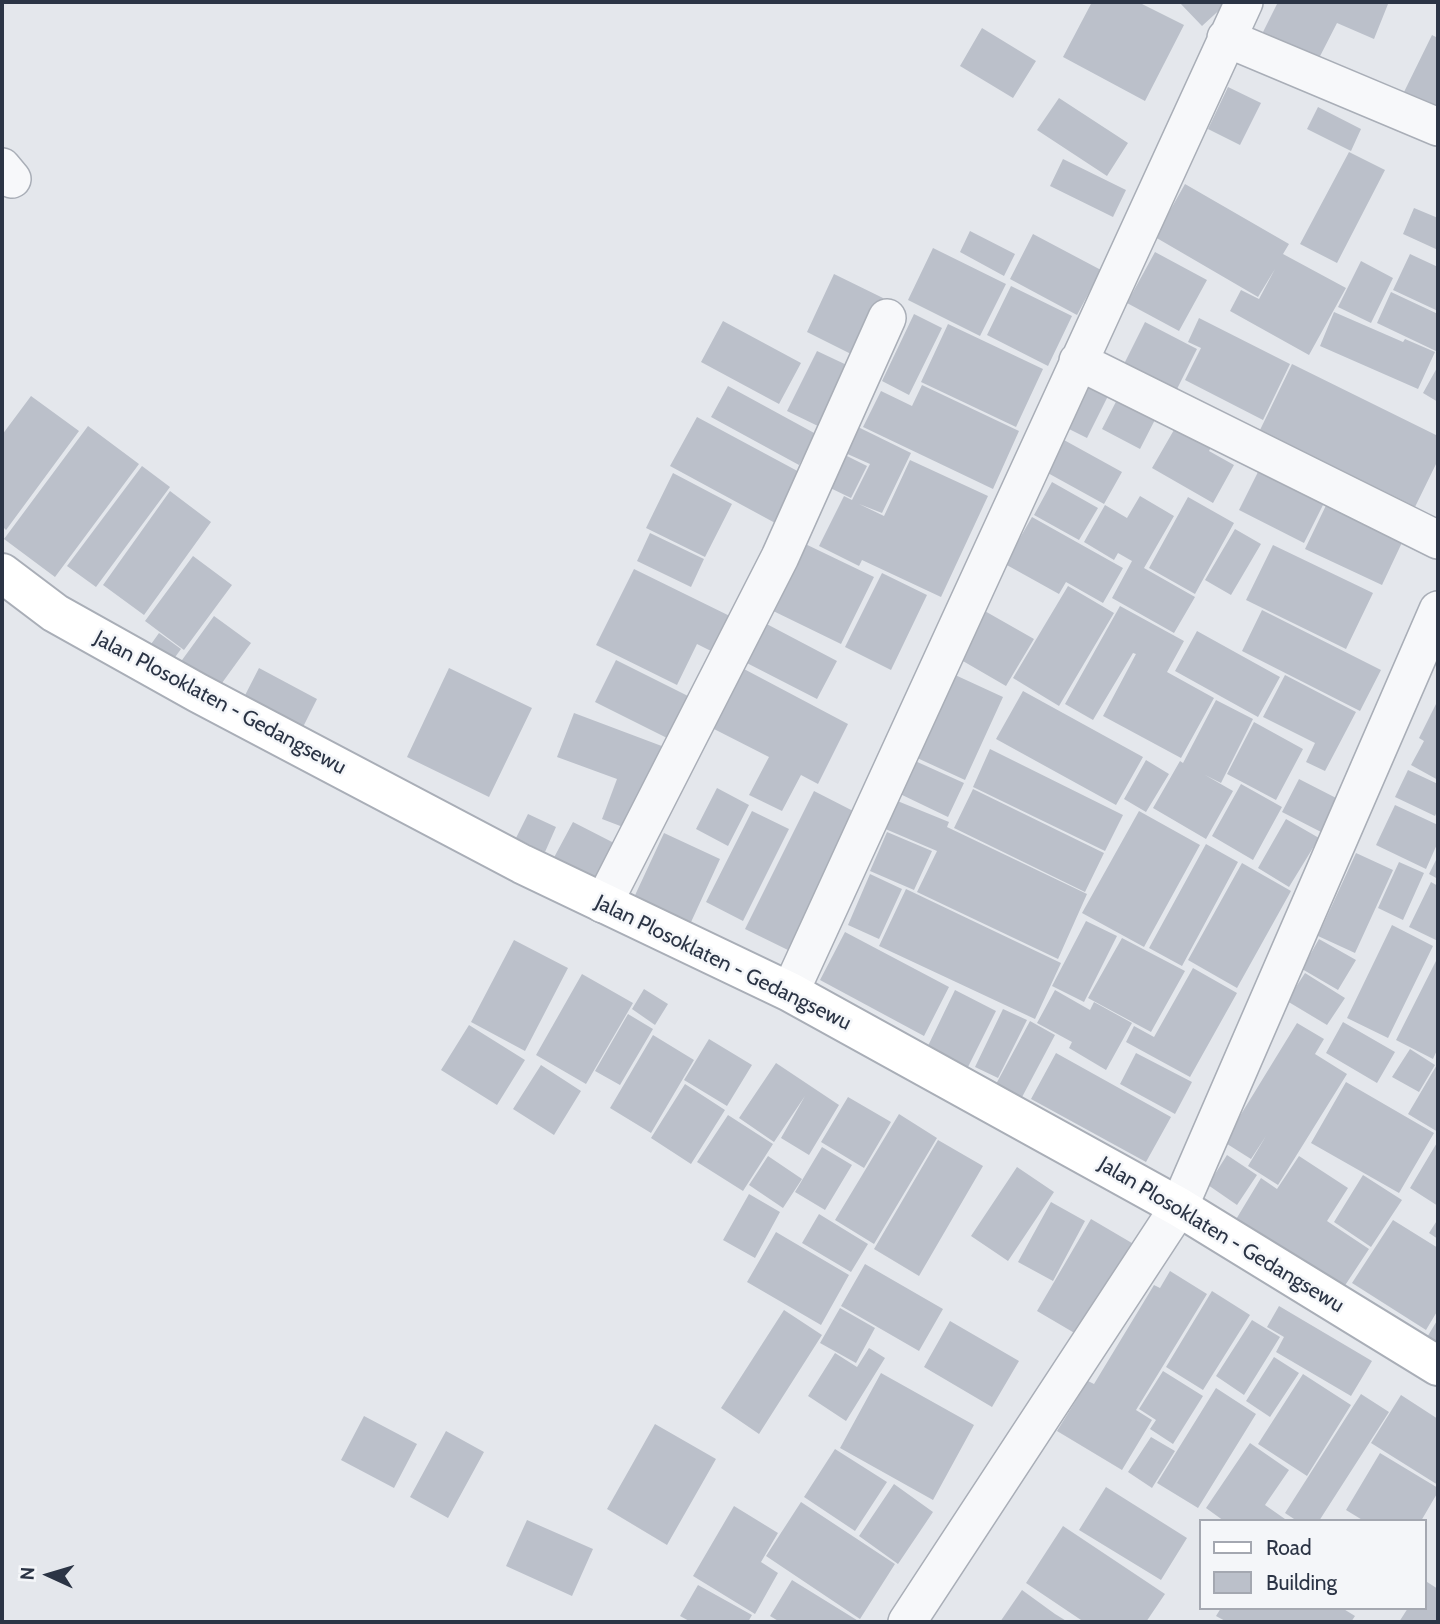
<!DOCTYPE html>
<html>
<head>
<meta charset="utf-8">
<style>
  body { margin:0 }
  #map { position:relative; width:1440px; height:1624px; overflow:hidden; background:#e4e7ec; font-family:Cabin,sans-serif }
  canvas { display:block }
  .frame { position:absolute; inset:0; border:4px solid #2b3445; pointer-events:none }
  .legend { position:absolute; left:1199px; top:1519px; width:228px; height:91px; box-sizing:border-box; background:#f4f6f9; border:2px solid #a4a8b1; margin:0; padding:9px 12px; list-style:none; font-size:21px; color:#2b3445 }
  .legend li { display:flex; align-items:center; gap:14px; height:35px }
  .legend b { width:35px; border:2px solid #a4a8b1 }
  .north { position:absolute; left:14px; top:1540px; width:70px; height:70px; -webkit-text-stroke:5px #f4f6f9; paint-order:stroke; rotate:274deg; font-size:19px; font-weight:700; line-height:28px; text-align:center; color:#2b3445 }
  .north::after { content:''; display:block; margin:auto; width:24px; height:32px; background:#2b3445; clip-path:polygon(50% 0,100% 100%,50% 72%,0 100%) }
</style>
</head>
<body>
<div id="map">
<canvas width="1440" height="1624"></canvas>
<div class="frame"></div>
<ul class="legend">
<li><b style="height:9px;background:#fff"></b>Road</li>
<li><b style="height:19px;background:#bbc0ca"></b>Building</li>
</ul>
<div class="north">N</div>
</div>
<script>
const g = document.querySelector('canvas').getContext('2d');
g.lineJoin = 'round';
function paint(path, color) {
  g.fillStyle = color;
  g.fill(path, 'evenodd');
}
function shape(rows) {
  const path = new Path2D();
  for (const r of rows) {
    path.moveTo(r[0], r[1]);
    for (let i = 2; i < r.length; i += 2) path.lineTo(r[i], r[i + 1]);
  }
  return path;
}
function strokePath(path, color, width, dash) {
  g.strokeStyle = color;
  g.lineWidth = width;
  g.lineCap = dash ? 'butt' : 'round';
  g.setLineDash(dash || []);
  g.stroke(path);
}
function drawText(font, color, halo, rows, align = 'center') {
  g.font = font + ' Cabin,sans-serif';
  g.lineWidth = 5;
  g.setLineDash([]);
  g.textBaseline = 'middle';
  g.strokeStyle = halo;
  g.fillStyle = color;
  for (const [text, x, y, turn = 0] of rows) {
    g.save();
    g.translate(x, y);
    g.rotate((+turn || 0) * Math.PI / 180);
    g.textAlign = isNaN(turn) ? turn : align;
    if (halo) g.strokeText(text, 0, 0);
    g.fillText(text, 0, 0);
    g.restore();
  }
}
const building = shape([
  [1092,2,1138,2,1184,25,1145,101,1063,57],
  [1179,2,1223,2,1226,4,1202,26],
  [1278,2,1383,2,1388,4,1374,39,1337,23,1316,64,1261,36],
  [982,28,1036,61,1013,98,960,66],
  [1432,35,1438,38,1438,108,1404,92],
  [1228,87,1261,103,1240,145,1208,129],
  [1059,98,1128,143,1107,176,1037,130],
  [1318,107,1361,129,1351,151,1307,129],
  [1349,152,1385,170,1337,263,1300,244],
  [1063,159,1126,190,1113,217,1050,186],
  [1185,184,1289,244,1283,254,1346,288,1309,355,1230,311,1241,290,1259,299,1275,269,1258,297,1155,237],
  [1414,208,1438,218,1438,250,1403,234],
  [970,231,1015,254,1004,276,960,252],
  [1033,234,1101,270,1077,315,1010,279],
  [933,248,1006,284,980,336,908,300],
  [1155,252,1207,280,1179,331,1127,303],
  [1410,254,1438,267,1438,311,1393,290],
  [1361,261,1393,278,1371,323,1338,307],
  [834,274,883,298,855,356,807,332],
  [1011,286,1072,316,1048,366,987,335],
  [1391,292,1438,314,1438,352,1377,323],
  [1334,312,1403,342,1405,339,1435,352,1418,389,1320,346],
  [914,314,942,328,909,395,882,381],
  [1199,318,1290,364,1263,420,1185,380,1201,348,1188,342],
  [723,321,801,363,779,404,701,362],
  [1145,322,1197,349,1170,403,1118,376],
  [948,324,1043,369,1016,427,921,382],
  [817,351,851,367,822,428,787,411],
  [1292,364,1438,436,1438,460,1415,507,1260,430],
  [1438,366,1438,402,1423,393],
  [1091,375,1113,386,1087,438,1065,427],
  [922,385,1019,431,993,489,863,427,881,391,912,406],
  [728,386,816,434,799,465,711,417],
  [1123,388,1161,408,1140,449,1102,429],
  [31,396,79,431,6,530,2,526,2,435],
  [1182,416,1217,436,1209,451,1234,465,1213,503,1152,468],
  [697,417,803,474,777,524,670,466],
  [88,426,139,464,55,577,4,539],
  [856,426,911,453,882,513,859,504,884,516,910,460,988,496,941,597,862,560,859,566,819,546,844,496,852,500,870,464,843,452],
  [1064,440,1122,472,1104,504,1046,472],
  [837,451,867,466,851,498,822,484],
  [1265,458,1330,491,1304,543,1239,510],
  [142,466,170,487,96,587,67,566],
  [673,473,732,504,705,557,646,528],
  [1052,482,1098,508,1079,540,1034,515],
  [170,491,211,522,144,615,103,585],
  [1331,495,1407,532,1382,585,1305,549],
  [1140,496,1174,516,1144,568,1195,597,1174,633,1112,598,1132,561,1118,553,1114,560,1084,542,1105,505,1127,518],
  [1188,497,1234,523,1195,594,1149,568],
  [1032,517,1123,568,1103,603,1066,582,1059,594,1005,564],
  [1235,529,1261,544,1231,595,1205,580],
  [650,533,704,559,691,587,637,561],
  [797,540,874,577,841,644,765,607],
  [1273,545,1373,593,1346,649,1246,600],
  [193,556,232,585,184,650,145,621],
  [634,569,742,622,725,658,697,644,677,685,596,645],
  [882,573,927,595,891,670,845,647],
  [1068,586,1114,613,1059,706,1013,678],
  [1120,606,1184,641,1167,672,1214,698,1181,758,1103,716,1136,654,1133,653,1093,720,1065,704],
  [983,610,1034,639,1006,686,956,657],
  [1262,610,1381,670,1360,711,1242,651],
  [214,616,251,643,214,694,177,667],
  [761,621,837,661,817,699,741,660],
  [1197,631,1280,677,1258,717,1175,671],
  [159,633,181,649,165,671,144,654],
  [616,660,700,702,679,744,595,702],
  [259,668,317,699,298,737,239,707],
  [449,668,532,708,489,797,407,757],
  [744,669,848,724,818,784,801,775,782,811,749,795,769,757,714,729],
  [953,674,1003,697,965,780,915,757],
  [1285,675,1356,712,1325,771,1306,762,1315,743,1263,717],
  [1023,691,1143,757,1116,805,996,739],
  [1216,700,1253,719,1221,783,1205,775,1233,791,1206,839,1153,808,1180,761,1183,763],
  [1438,700,1438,780,1411,765,1424,741,1419,738],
  [574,713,667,748,636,832,602,819,617,779,557,757],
  [1254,722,1303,749,1276,800,1227,774],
  [990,749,1123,815,1105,851,973,787],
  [913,760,964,783,948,817,898,793],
  [1146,760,1169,774,1146,812,1124,799],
  [1408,770,1438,784,1438,809,1435,816,1395,797],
  [1299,779,1340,800,1323,833,1282,812],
  [1241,784,1282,807,1253,860,1212,836],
  [717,788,749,805,728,846,696,829],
  [973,789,1104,853,1085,892,954,828],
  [814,791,859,814,790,951,745,929],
  [895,800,949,822,947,827,1087,894,1058,959,917,892,937,851,883,828],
  [1395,805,1438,825,1438,842,1426,869,1376,845],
  [752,811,789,829,743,921,706,902],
  [1139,811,1200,845,1144,947,1082,913],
  [528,814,556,827,545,852,516,838],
  [1286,819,1319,838,1289,887,1258,868],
  [573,822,614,843,592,887,550,865],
  [887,832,932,851,914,890,870,871],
  [664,833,720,859,686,933,630,906],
  [1206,844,1238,862,1182,966,1149,948],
  [1356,853,1393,870,1355,953,1318,936],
  [1438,856,1438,879,1429,874],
  [1399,862,1424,873,1403,920,1378,908],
  [1242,863,1291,891,1237,988,1188,960],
  [870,874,902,889,879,939,848,925],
  [1431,882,1438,886,1438,941,1409,927],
  [906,889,1061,963,1035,1019,879,946],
  [1086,921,1117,936,1084,1002,1052,986],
  [1392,925,1433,946,1388,1038,1347,1018],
  [845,932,949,987,924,1036,820,980],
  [1122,938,1185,971,1151,1032,1088,998],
  [1319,939,1356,960,1338,990,1302,969],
  [514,940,568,968,525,1051,471,1022],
  [1438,957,1438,1048,1433,1059,1396,1040],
  [1193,968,1237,993,1190,1077,1126,1042,1134,1026,1154,1037],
  [1305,973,1345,998,1327,1025,1287,1001],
  [582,974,633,1003,586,1084,536,1055],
  [644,989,668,1004,655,1025,632,1009],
  [955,990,996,1011,967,1069,926,1050],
  [1055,990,1090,1010,1094,1002,1132,1023,1106,1070,1069,1048,1072,1042,1037,1023],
  [1003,1009,1027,1020,998,1078,975,1067],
  [628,1014,653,1029,620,1085,595,1071],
  [1030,1021,1055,1035,1021,1099,995,1086],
  [1343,1022,1395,1052,1377,1083,1326,1053],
  [1297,1023,1324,1039,1315,1054,1347,1074,1278,1185,1248,1166,1266,1136,1251,1159,1224,1142],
  [469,1025,525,1060,497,1105,441,1070],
  [653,1035,694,1060,651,1133,610,1108],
  [709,1039,752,1065,727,1106,684,1080],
  [1410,1049,1435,1065,1419,1092,1392,1077],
  [1056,1053,1171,1117,1146,1162,1031,1099],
  [1136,1053,1192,1082,1175,1114,1120,1084],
  [776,1063,839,1105,809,1155,781,1138,805,1096,774,1142,739,1118],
  [1438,1063,1438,1132,1408,1114],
  [541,1065,581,1091,554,1135,513,1109],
  [1346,1082,1434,1133,1399,1193,1311,1143],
  [685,1084,725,1110,691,1164,651,1138],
  [848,1097,891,1122,864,1168,821,1142],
  [899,1114,937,1138,874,1244,835,1220],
  [728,1115,773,1144,743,1191,697,1162],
  [938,1140,983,1166,919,1276,874,1249],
  [1438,1141,1438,1206,1410,1188],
  [822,1147,852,1165,825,1210,795,1192],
  [1227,1155,1257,1175,1237,1205,1208,1185],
  [768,1156,802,1179,783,1208,749,1185],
  [1299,1156,1348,1188,1327,1221,1369,1249,1342,1290,1235,1221,1261,1178,1277,1189],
  [1017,1167,1054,1192,1008,1261,971,1236],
  [1363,1175,1402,1200,1371,1247,1334,1222],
  [749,1194,780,1212,755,1258,723,1240],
  [1051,1202,1085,1221,1053,1281,1018,1262],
  [819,1214,868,1244,851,1272,802,1243],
  [1091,1219,1137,1246,1083,1338,1037,1311],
  [1438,1219,1438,1239,1429,1233],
  [1393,1220,1438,1248,1438,1310,1426,1330,1352,1283],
  [776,1232,849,1275,821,1325,747,1282],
  [865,1264,943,1309,919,1351,841,1306],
  [1170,1271,1207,1294,1136,1410,1152,1420,1122,1470,1057,1431,1088,1381,1094,1384,1154,1285,1160,1288],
  [1212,1291,1250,1315,1203,1390,1166,1367],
  [1279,1306,1372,1361,1351,1396,1276,1352,1284,1337,1267,1327],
  [840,1308,875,1328,856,1363,820,1343],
  [784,1310,822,1335,759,1434,721,1408],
  [1438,1319,1438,1347,1426,1339],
  [1252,1320,1280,1337,1244,1395,1216,1376],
  [950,1321,1019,1361,992,1407,924,1367],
  [869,1348,885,1358,846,1421,808,1396,835,1353,857,1367],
  [1274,1357,1299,1373,1270,1417,1246,1401],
  [1163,1371,1203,1396,1173,1444,1150,1429,1156,1420,1139,1409],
  [881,1373,974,1425,933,1500,840,1448],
  [1303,1374,1351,1405,1307,1476,1258,1444],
  [1216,1388,1256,1414,1198,1508,1157,1483],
  [1361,1394,1389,1412,1319,1521,1297,1521,1285,1513],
  [1401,1395,1438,1419,1438,1485,1371,1443],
  [364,1416,417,1444,394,1488,341,1460],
  [655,1424,716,1459,667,1545,607,1509],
  [446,1431,484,1452,448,1518,410,1497],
  [1151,1437,1175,1451,1152,1488,1128,1472],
  [1250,1443,1289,1470,1265,1505,1285,1519,1284,1521,1224,1521,1206,1508],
  [835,1449,887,1482,855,1531,804,1497],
  [1380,1453,1438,1488,1438,1492,1421,1521,1364,1521,1346,1510],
  [894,1484,933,1512,898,1564,859,1536],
  [1106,1487,1187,1538,1161,1580,1079,1530],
  [801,1502,895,1564,860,1619,766,1556],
  [734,1506,778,1533,761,1562,778,1573,755,1614,693,1576],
  [527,1520,593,1549,572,1596,506,1566],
  [1063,1526,1165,1594,1146,1622,1084,1622,1026,1583],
  [792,1580,839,1609,860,1622,780,1622,770,1616],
  [1424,1580,1438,1589,1438,1622,1399,1622,1408,1608,1424,1608],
  [698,1585,752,1615,748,1622,691,1622,680,1616],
  [1022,1590,1055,1614,1068,1622,1000,1622],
  [1221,1608,1342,1608,1355,1616,1351,1622,1227,1622,1216,1616]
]);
const street = shape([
  [1226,38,1438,127],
  [2,167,12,179],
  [1078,361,1438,540],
  [603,904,780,557,887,318],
  [790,992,1244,2],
  [907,1622,1179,1207,1438,610]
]);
const secondary = shape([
  [2,573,55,613,198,693,522,864,790,992,1179,1207,1438,1366]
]);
const streetNames = [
  ["Jalan Plosoklaten - Gedangsewu",220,703,28],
  ["Jalan Plosoklaten - Gedangsewu",723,963,26],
  ["Jalan Plosoklaten - Gedangsewu",1221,1235,31]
];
paint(building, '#bbc0ca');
strokePath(street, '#a9aeb7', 40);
strokePath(secondary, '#a9aeb7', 42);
strokePath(street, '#f7f8fa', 37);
strokePath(secondary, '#fff', 38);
drawText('21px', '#2b3445', '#f4f6f9', streetNames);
</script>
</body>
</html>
